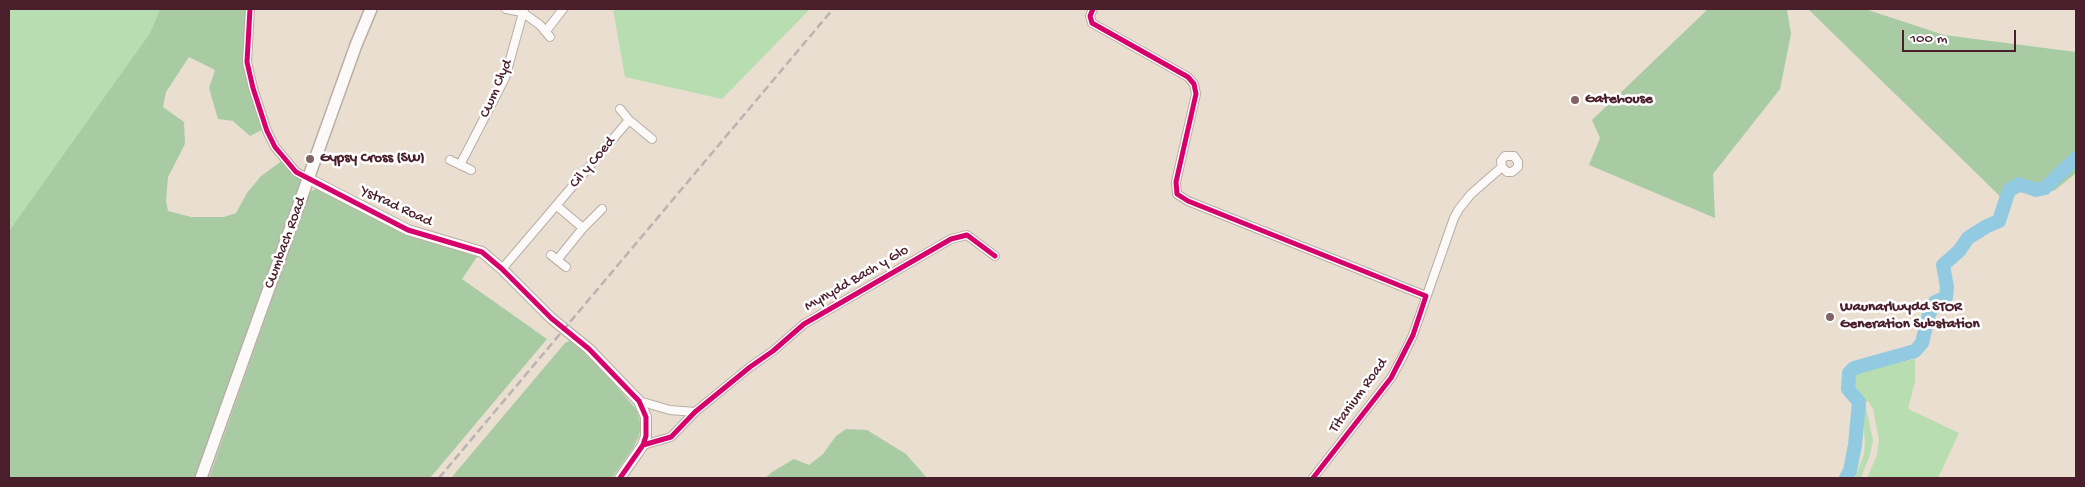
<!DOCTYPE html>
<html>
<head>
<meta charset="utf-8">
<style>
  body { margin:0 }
  #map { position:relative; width:2085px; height:487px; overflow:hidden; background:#e9decf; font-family:"Gochi Hand",sans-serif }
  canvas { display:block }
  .frame { position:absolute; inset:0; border:10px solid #4a1f2b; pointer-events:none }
  .scale { position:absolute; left:1902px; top:30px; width:114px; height:22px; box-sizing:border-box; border:2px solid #4a1f2b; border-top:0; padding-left:6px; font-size:15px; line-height:18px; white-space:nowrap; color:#4a1f2b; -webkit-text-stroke:4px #fff; paint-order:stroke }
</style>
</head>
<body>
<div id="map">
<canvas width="2085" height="487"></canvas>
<div class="frame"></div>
<div class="scale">100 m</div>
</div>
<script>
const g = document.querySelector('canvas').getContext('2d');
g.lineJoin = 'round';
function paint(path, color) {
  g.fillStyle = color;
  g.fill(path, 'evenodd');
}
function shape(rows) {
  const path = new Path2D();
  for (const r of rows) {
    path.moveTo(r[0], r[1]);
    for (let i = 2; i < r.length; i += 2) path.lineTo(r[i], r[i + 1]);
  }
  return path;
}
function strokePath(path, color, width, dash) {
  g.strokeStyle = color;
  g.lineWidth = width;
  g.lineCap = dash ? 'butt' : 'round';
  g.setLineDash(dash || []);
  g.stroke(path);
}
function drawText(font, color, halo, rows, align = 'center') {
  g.font = font + ' "Gochi Hand",sans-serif';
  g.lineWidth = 5;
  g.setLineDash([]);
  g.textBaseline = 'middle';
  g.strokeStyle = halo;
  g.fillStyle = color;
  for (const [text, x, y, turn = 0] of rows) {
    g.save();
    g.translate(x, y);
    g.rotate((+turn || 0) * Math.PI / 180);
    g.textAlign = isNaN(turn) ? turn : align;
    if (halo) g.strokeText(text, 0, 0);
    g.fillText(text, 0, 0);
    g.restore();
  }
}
const green = shape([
  [9,9,160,9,150,33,9,231],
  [613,9,810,9,722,99,625,77],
  [1915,359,1915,381,1908,409,1959,433,1938,478,1867,478,1877,455,1879,440,1873,409,1868,401,1865,403,1873,440,1870,455,1861,478,1855,478,1864,454,1865,440,1859,398,1852,381,1854,376,1864,369]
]);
const forest = shape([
  [160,9,249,9,244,63,264,129,250,136,233,121,218,119,209,88,215,70,189,57,166,92,163,107,184,122,185,144,168,177,166,201,168,211,191,217,224,217,236,213,247,193,261,176,283,160,304,180,198,478,9,478,9,231,150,33],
  [1708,9,1787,9,1791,34,1780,89,1713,174,1715,218,1589,165,1600,138,1592,120],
  [1808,9,1865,9,1944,35,2076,52,2076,173,2055,190,2037,196,2021,192,2013,196,2009,205],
  [317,188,408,231,479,254,462,279,547,339,430,478,209,478,310,192],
  [572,340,611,380,636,409,639,417,641,426,639,436,633,448,612,478,451,478,565,343],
  [846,429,867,430,906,454,927,478,765,478,772,472,794,459,809,465,823,454,836,436]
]);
const river = shape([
  [1846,478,1850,471,1855,445,1859,402,1848,389,1849,373,1854,368,1915,351,1922,343,1929,314,1935,302,1946,297,1947,287,1943,265,1959,251,1968,238,1987,226,1999,221,2009,190,2019,184,2036,190,2045,188,2076,158]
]);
const minor = shape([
  [250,9,247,62,253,88,267,131,275,147,296,172,309,179],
  [506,9,522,12,540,25,550,37],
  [1093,9,1090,16,1092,23,1188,77,1194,84,1196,94,1176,182,1177,194,1188,201,1426,296],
  [546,31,563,9],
  [620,109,629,120,652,139],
  [450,160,471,170],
  [460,165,505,78,524,9],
  [557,206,583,228],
  [551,255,566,267],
  [557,260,583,228,602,209],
  [502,269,629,120],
  [639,401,670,410,695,412],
  [643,445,671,437,695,412,750,367,773,351,804,324,951,239,967,235,995,256],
  [1313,478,1391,378,1403,356,1413,335,1454,218,1459,209,1471,194,1502,167,1501,161,1505,156,1514,156,1518,162,1518,167,1512,172,1507,172,1502,167]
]);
const tertiary = shape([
  [309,179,408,230,482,252,502,269,551,318,589,349,639,401,646,417,646,436,643,445,620,478]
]);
const secondary = shape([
  [201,478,356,45,371,9]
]);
const rail = shape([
  [439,478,833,9]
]);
const cycleway = shape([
  [250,9,247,62,253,88,267,131,275,147,296,172,408,230,482,252,502,269,551,318,589,349,639,401,646,417,646,436,643,445,620,478],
  [1093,9,1090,16,1092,23,1188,77,1194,84,1196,94,1176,182,1177,194,1188,201,1426,296,1413,335,1391,378,1313,478],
  [643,445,671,437,695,412,750,367,773,351,804,324,951,239,967,235,995,256]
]);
const markers = [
  [1575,100,5,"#826264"],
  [310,159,5,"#826264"],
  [1830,317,5,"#826264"]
];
const streetNames = [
  ["Cwm Clyd",497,89,-67],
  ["Cil y Coed",593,163,-50],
  ["Ystrad Road",396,207,25],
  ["Cwmbach Road",286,243,-70],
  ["Mynydd Bach y Glo",857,279,-30],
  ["Titanium Road",1359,396,-54]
];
const poiNames = [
  ["Gatehouse",1585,100],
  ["Gypsy Cross (SW)",320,159],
  ["Waunarlwydd STOR",1840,308],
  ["Generation Substation",1840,325]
];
paint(green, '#b8ddb1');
paint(forest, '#a9cba4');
strokePath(river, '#92cae1', 14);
strokePath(minor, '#b9aea6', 10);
strokePath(tertiary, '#b9aea6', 12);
strokePath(secondary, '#b9aea6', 14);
strokePath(minor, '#fcfaf8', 8);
strokePath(tertiary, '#fcfaf8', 10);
strokePath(secondary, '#fcfaf8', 11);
strokePath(rail, '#b9b3b2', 2.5, [8, 4]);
strokePath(cycleway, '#d6006c', 5);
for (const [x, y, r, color] of markers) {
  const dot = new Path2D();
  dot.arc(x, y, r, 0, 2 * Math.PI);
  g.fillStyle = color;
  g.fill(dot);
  strokePath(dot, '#fff', 2);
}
drawText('15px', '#4a1f2b', '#fff', streetNames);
drawText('bold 15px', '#4a1f2b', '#fff', poiNames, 'left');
</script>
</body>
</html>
